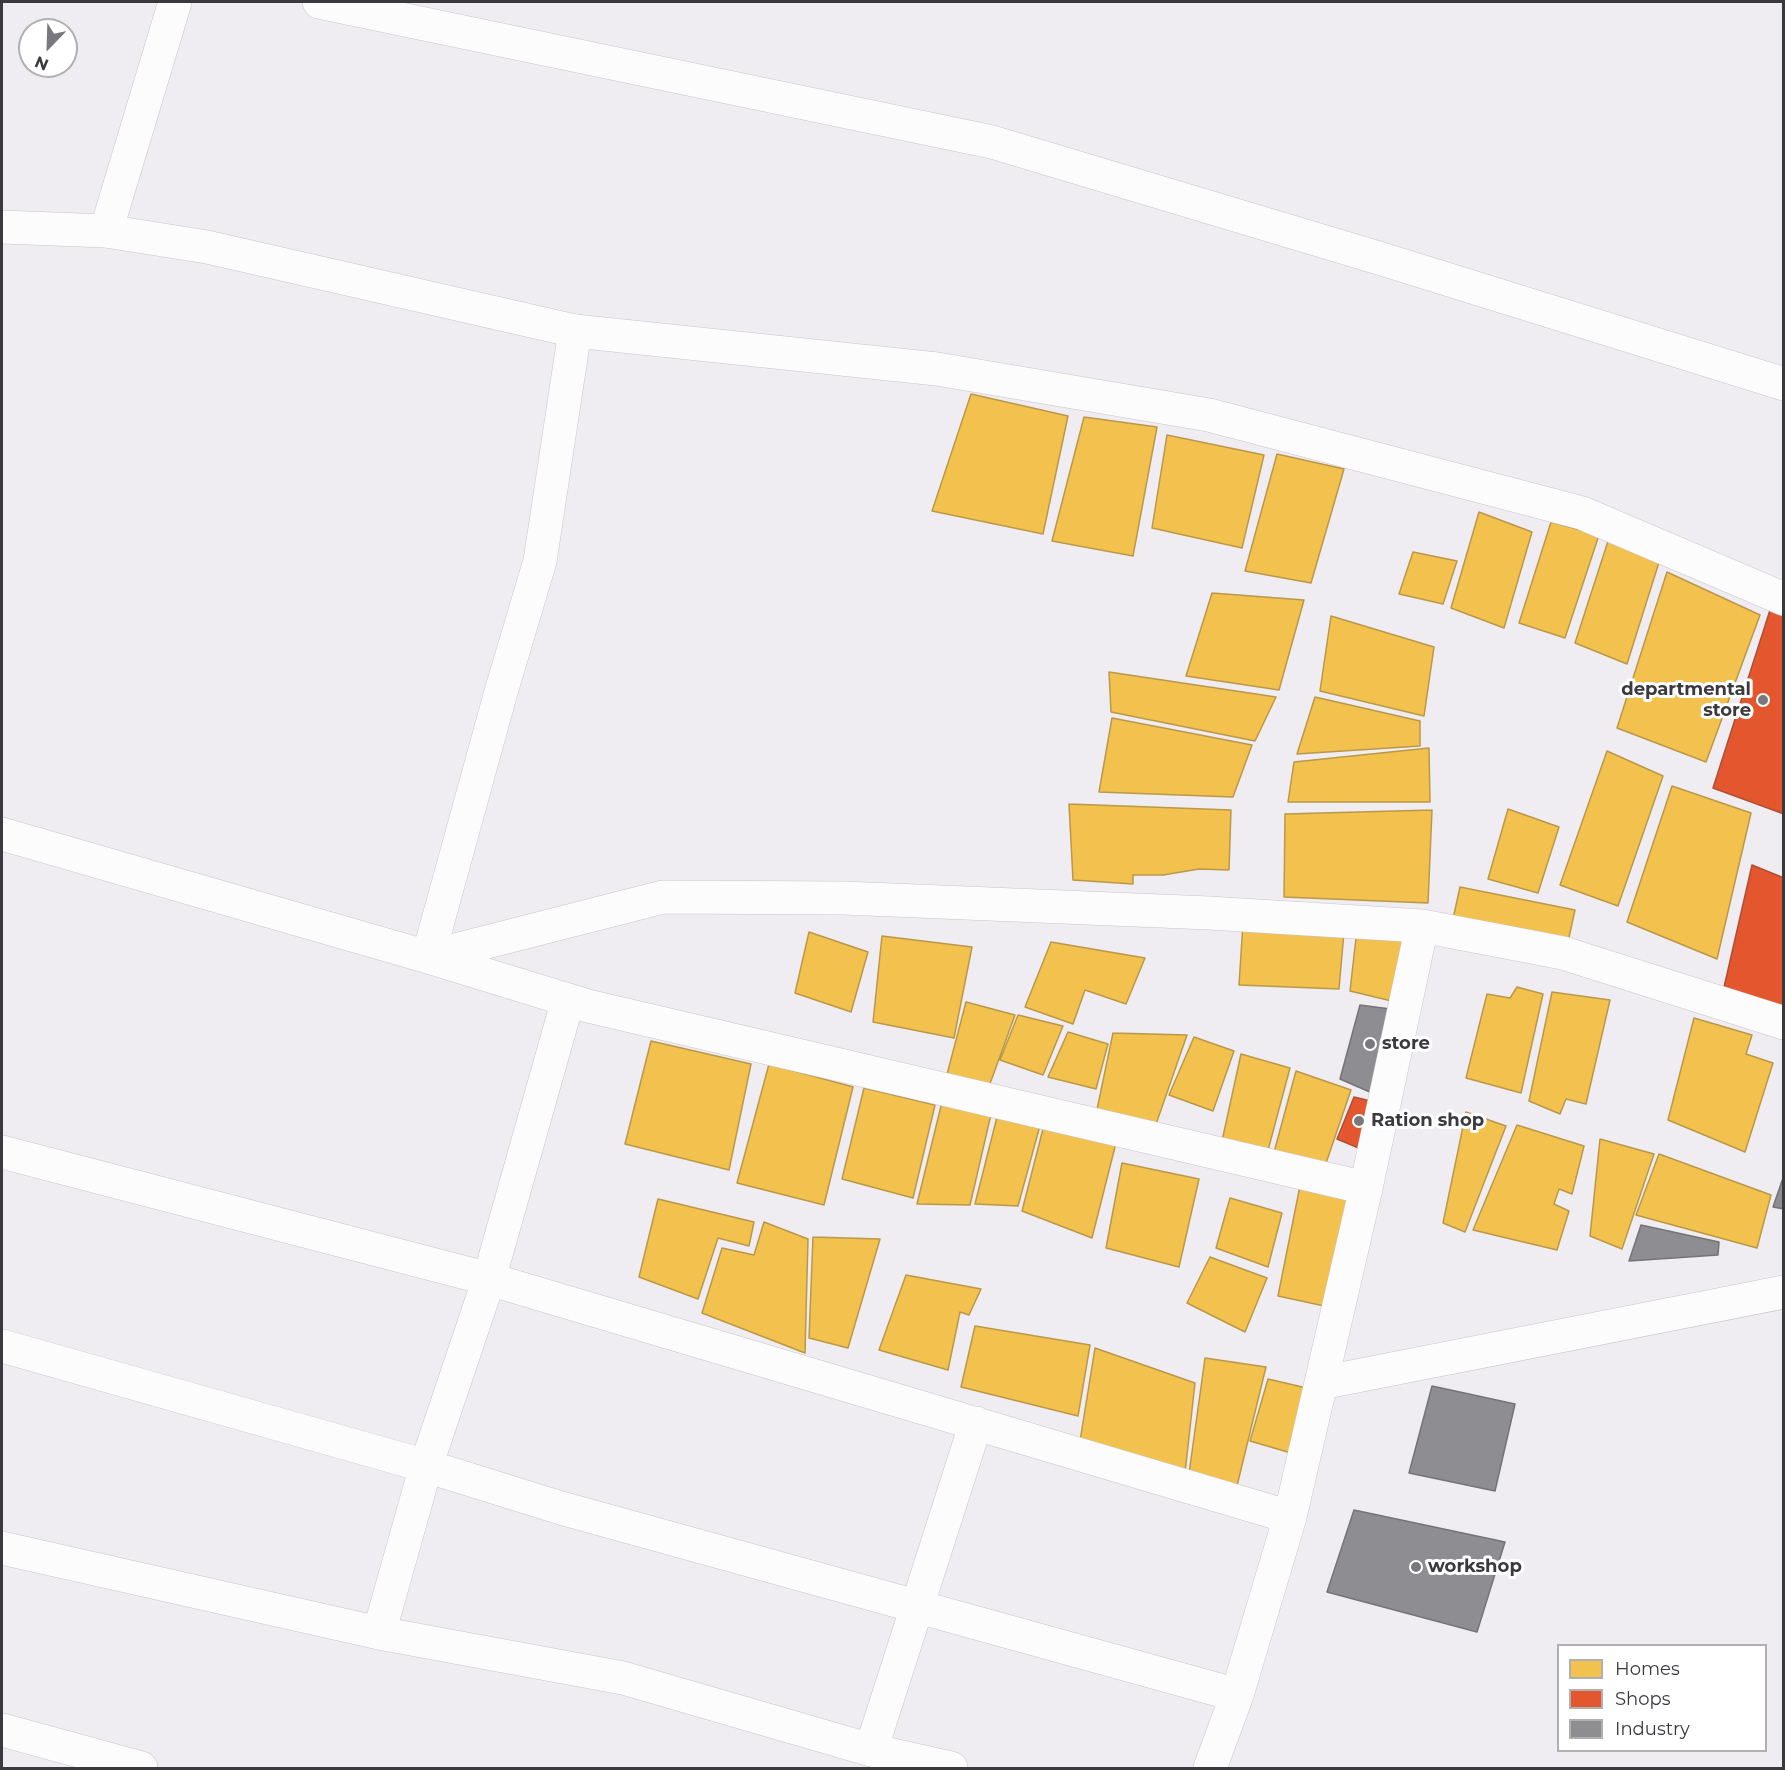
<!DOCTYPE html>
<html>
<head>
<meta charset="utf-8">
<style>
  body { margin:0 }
  #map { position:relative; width:1785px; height:1770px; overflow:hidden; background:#efedf2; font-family:Montserrat,sans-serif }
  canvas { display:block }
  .frame { position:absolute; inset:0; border:3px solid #3a393d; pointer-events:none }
  .legend { position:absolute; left:1557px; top:1644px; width:210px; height:108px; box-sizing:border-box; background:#fff; border:2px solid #b0b0b1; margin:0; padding:8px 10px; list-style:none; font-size:18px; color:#3a393d }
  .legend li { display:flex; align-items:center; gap:12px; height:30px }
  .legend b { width:30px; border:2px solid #b0b0b1 }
  .north { position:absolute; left:18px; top:18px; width:60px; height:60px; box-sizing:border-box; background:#fff; border:2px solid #b0b0b1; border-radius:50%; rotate:203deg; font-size:16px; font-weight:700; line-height:24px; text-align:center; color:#3a393d }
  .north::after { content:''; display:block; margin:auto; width:21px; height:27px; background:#79787c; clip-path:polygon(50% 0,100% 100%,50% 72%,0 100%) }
</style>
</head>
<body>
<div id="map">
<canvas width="1785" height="1770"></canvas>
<div class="frame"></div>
<ul class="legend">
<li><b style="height:16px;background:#f2c14e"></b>Homes</li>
<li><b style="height:16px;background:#e4572e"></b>Shops</li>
<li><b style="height:16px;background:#8d8d92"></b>Industry</li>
</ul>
<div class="north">N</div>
</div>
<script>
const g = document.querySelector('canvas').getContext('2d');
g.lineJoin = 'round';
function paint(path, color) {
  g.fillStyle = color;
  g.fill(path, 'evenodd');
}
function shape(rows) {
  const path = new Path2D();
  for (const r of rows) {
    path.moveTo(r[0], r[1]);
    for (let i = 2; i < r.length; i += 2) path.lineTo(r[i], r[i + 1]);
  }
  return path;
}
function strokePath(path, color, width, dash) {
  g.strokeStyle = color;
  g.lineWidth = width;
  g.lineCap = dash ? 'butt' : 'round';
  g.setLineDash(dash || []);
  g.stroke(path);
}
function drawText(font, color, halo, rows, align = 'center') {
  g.font = font + ' Montserrat,sans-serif';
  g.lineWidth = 6;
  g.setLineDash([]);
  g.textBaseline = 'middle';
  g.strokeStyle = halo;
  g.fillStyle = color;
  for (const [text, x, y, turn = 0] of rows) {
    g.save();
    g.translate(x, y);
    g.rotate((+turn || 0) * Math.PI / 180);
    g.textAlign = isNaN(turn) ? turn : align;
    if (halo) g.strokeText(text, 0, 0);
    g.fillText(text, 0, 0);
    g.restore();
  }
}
const homes = shape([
  [971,394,1068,416,1043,534,932,511,971,394],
  [1084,417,1157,427,1133,556,1052,541,1084,417],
  [1167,435,1264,455,1242,548,1152,528,1167,435],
  [1277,454,1344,469,1311,583,1245,571,1277,454],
  [1479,512,1532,532,1504,628,1451,608,1479,512],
  [1551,522,1599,535,1565,638,1519,623,1551,522],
  [1610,535,1661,556,1627,664,1575,643,1610,535],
  [1413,552,1457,561,1443,604,1399,594,1413,552],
  [1667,572,1760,615,1706,762,1617,728,1667,572],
  [1212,593,1304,600,1279,690,1186,676,1212,593],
  [1331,616,1434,647,1424,716,1320,691,1331,616],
  [1109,672,1276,697,1255,741,1111,712,1109,672],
  [1315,697,1420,721,1420,746,1297,754,1315,697],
  [1112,718,1252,745,1233,797,1099,792,1112,718],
  [1429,748,1430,802,1288,802,1294,762,1429,748],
  [1607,751,1663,776,1618,906,1560,885,1607,751],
  [1672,786,1751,813,1717,959,1627,922,1672,786],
  [1069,804,1231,810,1229,870,1199,869,1163,875,1133,875,1133,884,1073,880,1069,804],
  [1508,809,1559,827,1538,893,1488,879,1508,809],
  [1432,810,1428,903,1284,897,1285,814,1432,810],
  [1460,887,1575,910,1566,951,1451,928,1460,887],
  [1243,923,1344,932,1339,989,1239,985,1243,923],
  [1357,929,1416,933,1400,1003,1350,991,1357,929],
  [809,932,868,952,851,1012,795,993,809,932],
  [882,936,972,947,954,1038,873,1022,882,936],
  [1051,942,1145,958,1126,1004,1085,990,1073,1024,1025,1007,1051,942],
  [1517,987,1543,994,1521,1093,1466,1078,1487,994,1510,998,1517,987],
  [1552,992,1610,1000,1586,1104,1566,1099,1560,1114,1529,1101,1552,992],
  [966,1002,1015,1015,987,1092,945,1082,966,1002],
  [1018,1015,1063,1026,1043,1075,1000,1060,1018,1015],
  [1694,1018,1752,1035,1746,1054,1773,1063,1745,1152,1668,1120,1694,1018],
  [1068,1032,1108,1044,1096,1089,1048,1077,1068,1032],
  [1113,1033,1187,1035,1154,1130,1095,1119,1113,1033],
  [1194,1037,1234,1051,1213,1111,1169,1095,1194,1037],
  [651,1041,751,1064,729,1170,625,1144,651,1041],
  [1241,1054,1290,1068,1267,1154,1222,1141,1241,1054],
  [769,1064,853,1087,824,1205,737,1183,769,1064],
  [1296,1071,1351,1090,1324,1169,1273,1156,1296,1071],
  [864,1088,935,1105,913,1198,842,1179,864,1088],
  [943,1098,992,1110,970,1205,917,1204,943,1098],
  [999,1109,1041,1122,1018,1206,975,1204,999,1109],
  [1466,1112,1506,1126,1465,1232,1443,1223,1466,1112],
  [1045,1121,1117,1139,1092,1238,1022,1211,1045,1121],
  [1517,1125,1584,1146,1572,1194,1559,1189,1554,1204,1569,1211,1557,1250,1473,1230,1517,1125],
  [1600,1139,1654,1154,1622,1249,1590,1236,1600,1139],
  [1659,1154,1771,1195,1757,1248,1636,1215,1659,1154],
  [1122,1163,1199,1179,1179,1267,1106,1248,1122,1163],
  [1300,1186,1356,1197,1329,1307,1278,1296,1300,1186],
  [1230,1198,1282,1213,1268,1267,1216,1248,1230,1198],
  [658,1199,754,1222,749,1246,718,1238,698,1299,639,1277,658,1199],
  [764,1222,808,1239,805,1353,702,1313,722,1248,754,1255,764,1222],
  [813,1237,880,1239,848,1348,809,1338,813,1237],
  [1210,1257,1267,1278,1245,1332,1187,1303,1210,1257],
  [906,1275,981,1289,969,1315,960,1312,948,1370,879,1350,906,1275],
  [975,1326,1090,1345,1078,1416,961,1387,975,1326],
  [1095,1348,1195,1383,1185,1473,1080,1441,1095,1348],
  [1205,1358,1266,1367,1235,1494,1188,1481,1205,1358],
  [1268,1379,1311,1389,1291,1453,1250,1441,1268,1379]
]);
const shops = shape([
  [1771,607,1784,612,1784,814,1713,788,1771,607],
  [1752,865,1784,878,1784,1017,1722,996,1752,865],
  [1354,1097,1379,1103,1366,1151,1337,1139,1354,1097]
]);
const industry = shape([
  [1360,1005,1398,1010,1379,1096,1340,1079,1360,1005],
  [1784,1175,1784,1209,1773,1207,1784,1175],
  [1641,1225,1719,1242,1718,1255,1629,1261,1641,1225],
  [1432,1386,1515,1404,1495,1491,1409,1473,1432,1386],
  [1354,1510,1505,1542,1477,1632,1327,1592,1354,1510]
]);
const street = shape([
  [319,2,992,142,1382,259,1784,384],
  [106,231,175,2],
  [575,331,540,561,501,692,428,957,663,897,844,898,1209,913,1422,926,1563,953,1784,1023],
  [2,834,428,957,588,1006,1366,1188],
  [2,1152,489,1279,1290,1517],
  [2,1346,426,1466,561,1508,1237,1695],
  [1321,1383,1784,1292],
  [2,1548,379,1633,623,1678,871,1750,951,1768],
  [379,1633,426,1466,489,1279,568,1000],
  [2,1730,141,1768],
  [871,1750,976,1423],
  [1210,1768,1237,1695,1290,1517,1366,1188,1422,926]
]);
const secondary = shape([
  [2,227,106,231,207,247,575,331,937,369,1209,415,1582,513,1784,599]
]);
const markers = [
  [1763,700,6,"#79787c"],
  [1370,1044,6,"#79787c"],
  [1359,1121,6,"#79787c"],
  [1416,1567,6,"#79787c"]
];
const poiNames = [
  ["departmental",1751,690,"right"],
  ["store",1751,711,"right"],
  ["store",1382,1044],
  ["Ration shop",1371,1121],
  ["workshop",1428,1567]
];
paint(homes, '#f2c14e');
strokePath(homes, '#bb9849', 1.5);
paint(shops, '#e4572e');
strokePath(shops, '#b14e32', 1.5);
paint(industry, '#8d8d92');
strokePath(industry, '#747478', 1.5);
strokePath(street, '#c7c5c9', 34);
strokePath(secondary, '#c7c5c9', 34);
strokePath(street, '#fdfcfd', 33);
strokePath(secondary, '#fdfcfd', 33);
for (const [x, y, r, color] of markers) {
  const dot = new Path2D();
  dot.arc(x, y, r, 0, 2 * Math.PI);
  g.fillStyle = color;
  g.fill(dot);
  strokePath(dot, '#fff', 2);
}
drawText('bold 18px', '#3a393d', '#fff', poiNames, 'left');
</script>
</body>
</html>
